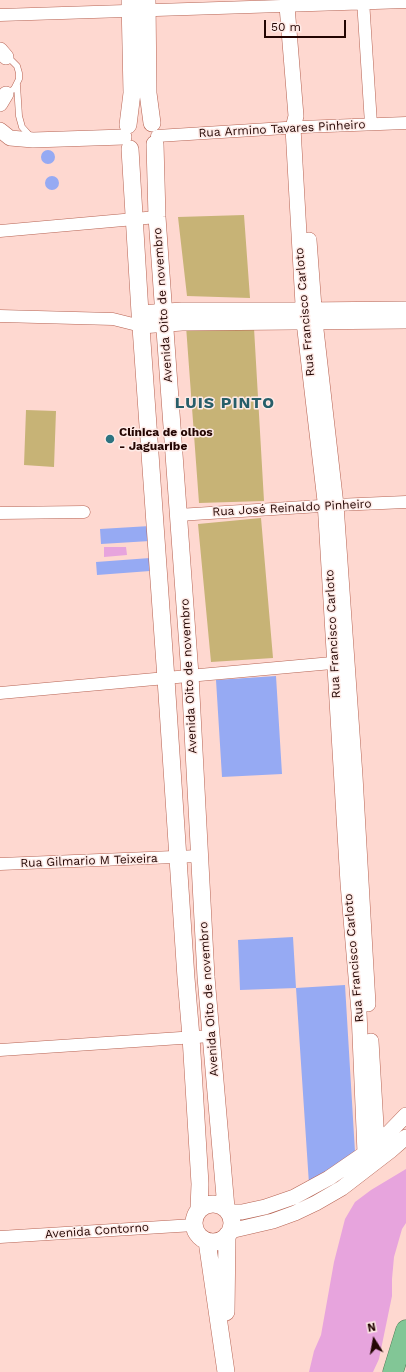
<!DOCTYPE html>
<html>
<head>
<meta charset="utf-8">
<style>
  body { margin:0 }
  #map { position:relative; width:406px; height:1372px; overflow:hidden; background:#fed8d0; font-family:"Work Sans",sans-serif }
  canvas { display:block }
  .north { position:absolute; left:354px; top:1320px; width:40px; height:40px; -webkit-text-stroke:3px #feeae6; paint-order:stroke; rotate:349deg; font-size:11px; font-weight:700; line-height:16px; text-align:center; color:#230502 }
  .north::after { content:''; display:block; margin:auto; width:14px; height:18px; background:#230502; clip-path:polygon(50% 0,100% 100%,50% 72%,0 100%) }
  .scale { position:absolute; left:264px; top:20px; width:82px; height:18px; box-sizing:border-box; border:2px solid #230502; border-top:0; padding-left:5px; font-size:12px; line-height:14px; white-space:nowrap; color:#230502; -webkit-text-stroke:3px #feeae6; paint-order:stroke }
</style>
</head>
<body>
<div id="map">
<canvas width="406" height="1372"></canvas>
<div class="north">N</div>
<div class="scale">50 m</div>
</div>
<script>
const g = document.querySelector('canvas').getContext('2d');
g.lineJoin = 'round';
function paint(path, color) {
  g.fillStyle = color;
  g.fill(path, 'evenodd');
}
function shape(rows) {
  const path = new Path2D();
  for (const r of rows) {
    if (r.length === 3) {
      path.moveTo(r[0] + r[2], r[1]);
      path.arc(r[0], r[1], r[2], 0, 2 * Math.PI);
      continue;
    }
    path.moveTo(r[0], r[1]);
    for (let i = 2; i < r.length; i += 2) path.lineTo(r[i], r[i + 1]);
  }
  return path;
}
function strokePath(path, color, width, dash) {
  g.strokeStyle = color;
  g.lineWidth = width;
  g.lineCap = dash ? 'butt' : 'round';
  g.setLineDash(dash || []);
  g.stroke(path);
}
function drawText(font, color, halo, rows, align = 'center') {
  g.font = font + ' "Work Sans",sans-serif';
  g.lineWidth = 3;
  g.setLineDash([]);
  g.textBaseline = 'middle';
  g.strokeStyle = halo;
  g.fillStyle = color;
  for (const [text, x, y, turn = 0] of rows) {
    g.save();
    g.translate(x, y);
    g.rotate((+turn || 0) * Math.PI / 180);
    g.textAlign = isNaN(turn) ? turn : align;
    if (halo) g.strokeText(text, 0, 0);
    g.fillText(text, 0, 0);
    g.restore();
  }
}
const green = shape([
  [244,215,250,298,187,296,178,217],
  [186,326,254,328,264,501,199,503],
  [26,410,56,411,54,467,24,465],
  [261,518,273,658,211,662,198,524]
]);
const water = shape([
  [104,547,126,547,127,555,104,557],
  [406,1169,406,1223,402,1229,394,1257,392,1279,392,1296,379,1359,373,1372,309,1372,314,1351,321,1335,334,1262,345,1219,355,1202,371,1190]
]);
const building = shape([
  [48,157,7],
  [52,183,7],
  [150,526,150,541,101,544,100,529],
  [150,558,150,571,97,575,96,562],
  [276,676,282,774,222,777,216,680],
  [293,937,296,988,240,990,238,940],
  [345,985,355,1152,309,1184,296,988]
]);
const service = shape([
  [17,85,19,116,22,127,31,137],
  [5,94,14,89,19,79,19,73,17,66,12,61,6,57]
]);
const minor = shape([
  [363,0,371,124],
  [0,15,406,2],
  [157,136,301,127,406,123],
  [0,231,157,217],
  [0,316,113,319,141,326],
  [0,513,84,512],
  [178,515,336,505,406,502],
  [0,693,343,662],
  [0,864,199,856],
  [0,1050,211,1036],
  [0,1237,194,1225]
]);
const tertiary = shape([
  [287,6,296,116,293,128,304,322,325,501,348,883,359,1012,365,1153,367,1168],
  [0,50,6,57],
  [0,104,6,94],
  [0,130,10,138,33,140,124,137],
  [309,240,315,321,336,505,355,776,368,1004],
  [140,313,182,310,303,310,406,309],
  [141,326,182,323,406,321],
  [371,1041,378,1160],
  [229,1212,242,1212,265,1207,294,1197,329,1178,377,1145,406,1115],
  [230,1231,273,1221,295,1213,316,1203,342,1188,390,1151,406,1137]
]);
const secondary = shape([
  [147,0,148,93,152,123],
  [128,125,132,93,130,0],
  [155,144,157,217,164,316,190,675,206,977,226,1208],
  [130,149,140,313,166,679,186,978,191,1037,200,1184,199,1209],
  [213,1223,19],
  [207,1241,226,1372],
  [226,1312,227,1235]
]);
const trunk = shape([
  [393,1372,406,1330]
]);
const markers = [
  [110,439,5,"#2d7380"]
];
const streetNames = [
  ["Rua Armino Tavares Pinheiro",282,129,-3],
  ["Avenida Oito de novembro",163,305,-94],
  ["Rua Francisco Carloto",305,312,-95],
  ["Rua José Reinaldo Pinheiro",292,508,-3],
  ["Rua Francisco Carloto",333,634,-93],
  ["Avenida Oito de novembro",189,676,-93],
  ["Rua Gilmario M Teixeira",89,861,-2],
  ["Rua Francisco Carloto",354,958,-95],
  ["Avenida Oito de novembro",209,999,-94],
  ["Avenida Contorno",97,1231,-4]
];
const poiNames = [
  ["Clínica de olhos",119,432],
  ["- Jaguaribe",119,446]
];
const districtNames = [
  ["LUIS PINTO",225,403]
];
paint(green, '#c7b376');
paint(water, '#e7a4dd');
paint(building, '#96aaf3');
strokePath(service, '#b66353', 7);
strokePath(minor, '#b66353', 13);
strokePath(tertiary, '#b66353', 16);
strokePath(secondary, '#b66353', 18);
strokePath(trunk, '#4d7951', 21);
strokePath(service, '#fff', 6);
strokePath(minor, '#fff', 12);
strokePath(tertiary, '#fff', 15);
strokePath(secondary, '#fff', 17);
strokePath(trunk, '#82c696', 20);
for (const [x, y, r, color] of markers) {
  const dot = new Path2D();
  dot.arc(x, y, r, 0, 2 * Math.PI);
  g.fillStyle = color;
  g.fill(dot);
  strokePath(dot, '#feeae6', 1.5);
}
drawText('12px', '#230502', '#feeae6', streetNames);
drawText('bold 12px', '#230502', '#feeae6', poiNames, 'left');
g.letterSpacing = '1px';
drawText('bold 16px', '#275e69', '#feeae6', districtNames);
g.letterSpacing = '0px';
</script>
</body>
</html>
